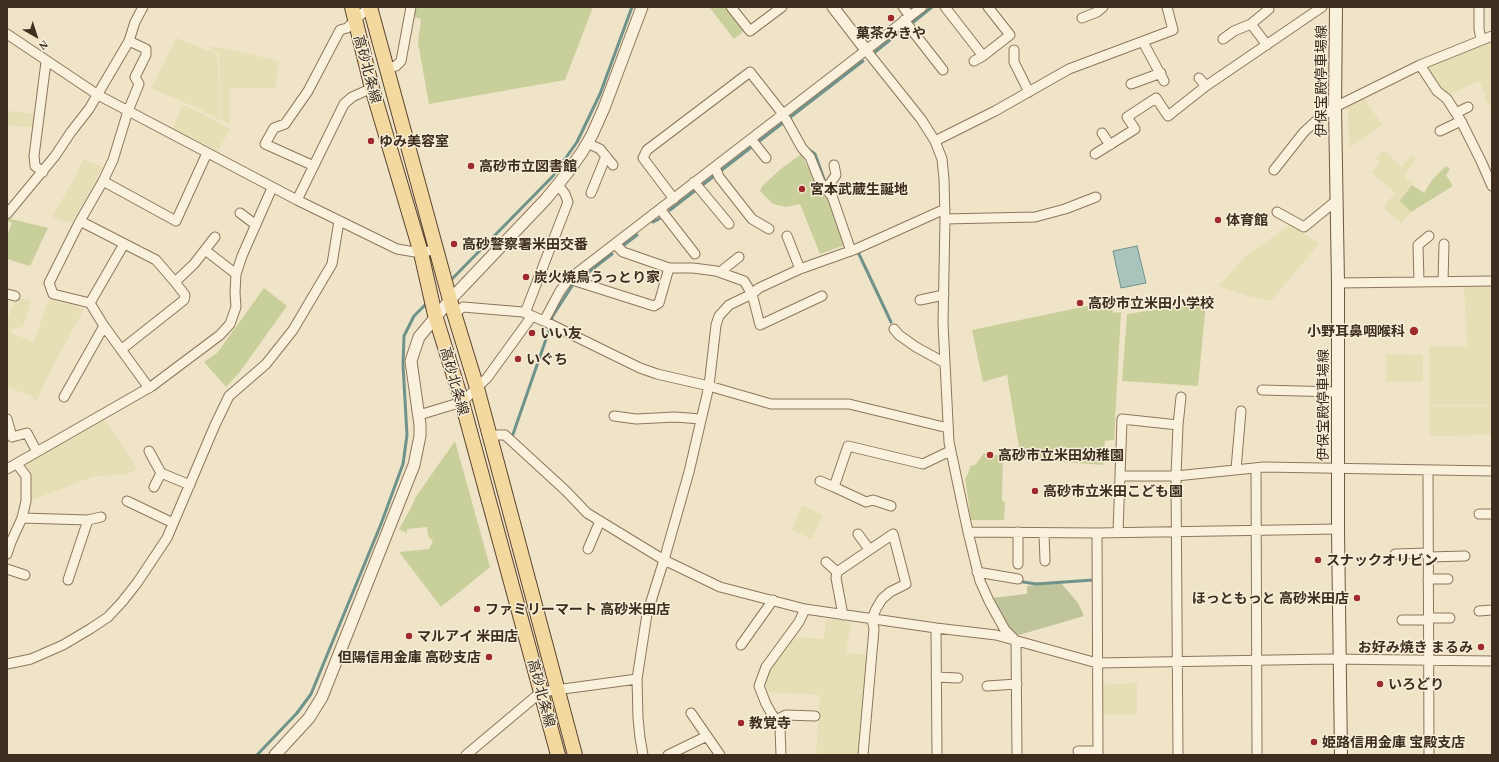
<!DOCTYPE html>
<html>
<head>
<meta charset="utf-8">
<style>
  body { margin:0 }
  #map { position:relative; width:1499px; height:762px; overflow:hidden; background:#f0e4c8; font-family:Georgia,serif }
  canvas { display:block }
  .frame { position:absolute; inset:0; border:8px solid #3d2e20; pointer-events:none }
  .north { position:absolute; left:16px; top:16px; width:40px; height:40px; -webkit-text-stroke:3px #f7eed8; paint-order:stroke; rotate:141deg; font-size:11px; font-weight:700; line-height:16px; text-align:center; color:#3d2e20 }
  .north::after { content:''; display:block; margin:auto; width:14px; height:18px; background:#3d2e20; clip-path:polygon(50% 0,100% 100%,50% 72%,0 100%) }
</style>
</head>
<body>
<div id="map">
<canvas width="1499" height="762"></canvas>
<div class="frame"></div>
<div class="north">N</div>
</div>
<script>
const g = document.querySelector('canvas').getContext('2d');
g.lineJoin = 'round';
function paint(path, color) {
  g.fillStyle = color;
  g.fill(path, 'evenodd');
}
function shape(rows) {
  const path = new Path2D();
  for (const r of rows) {
    path.moveTo(r[0], r[1]);
    for (let i = 2; i < r.length; i += 2) path.lineTo(r[i], r[i + 1]);
  }
  return path;
}
function strokePath(path, color, width, dash) {
  g.strokeStyle = color;
  g.lineWidth = width;
  g.lineCap = dash ? 'butt' : 'round';
  g.setLineDash(dash || []);
  g.stroke(path);
}
function drawText(font, color, halo, rows, align = 'center') {
  g.font = font + ' Georgia,"Noto Sans JP",serif';
  g.lineWidth = 3;
  g.setLineDash([]);
  g.textBaseline = 'middle';
  g.strokeStyle = halo;
  g.fillStyle = color;
  for (const [text, x, y, turn = 0] of rows) {
    g.save();
    g.translate(x, y);
    g.rotate((+turn || 0) * Math.PI / 180);
    g.textAlign = isNaN(turn) ? turn : align;
    if (halo) g.strokeText(text, 0, 0);
    g.fillText(text, 0, 0);
    g.restore();
  }
}
const farmland = shape([
  [176,38,214,53,218,58,220,120,195,107,151,88],
  [1492,42,1492,109,1484,98,1486,96,1479,81,1448,95,1444,93,1425,68,1475,47],
  [208,47,224,48,279,61,275,88,230,88,230,125,221,120,219,55],
  [1362,97,1365,99,1382,125,1349,148,1348,107],
  [182,105,196,110,230,129,218,151,173,129],
  [7,111,38,114,36,128,7,125],
  [1384,150,1402,167,1410,156,1413,156,1416,158,1405,175,1407,179,1413,183,1400,200,1411,212,1401,223,1385,209,1385,205,1395,193,1371,172,1380,163,1376,158],
  [83,159,103,167,94,184,71,223,52,217,75,177],
  [1291,224,1319,244,1271,301,1251,297,1218,286,1246,256],
  [1464,286,1492,286,1492,405,1430,405,1429,346,1467,346],
  [16,298,31,300,23,327,12,329,11,333,34,342,49,299,84,309,53,366,36,401,31,396,7,387,7,319],
  [1386,354,1423,355,1423,382,1386,382],
  [1430,406,1492,406,1492,435,1430,436],
  [105,420,137,468,134,471,120,475,95,476,29,501,29,475,25,466,26,463],
  [802,505,823,515,812,539,792,530],
  [826,619,851,622,846,653,869,655,861,755,816,755,820,695,766,692,766,681,770,672,792,637,824,639],
  [1137,683,1137,714,1100,715,1100,685]
]);
const green = shape([
  [416,7,562,7,562,8,593,7,565,80,429,104,418,43,421,19,414,17],
  [709,7,728,7,745,30,734,39],
  [801,154,817,185,830,200,845,245,820,254,800,204,786,207,773,204,760,191,762,186,782,168],
  [1446,166,1450,169,1446,175,1453,186,1411,212,1401,202,1400,200,1412,185,1424,193,1432,180],
  [7,218,48,228,30,266,7,259,7,236,12,223,7,221],
  [264,288,287,306,239,373,226,387,204,362,217,353],
  [1111,301,1113,313,1121,312,1114,440,1105,441,1103,465,1021,459,1007,375,983,382,972,330],
  [1206,302,1198,386,1122,381,1127,314],
  [455,441,490,567,441,607,399,552,429,549,433,541,428,536,427,527,407,529,407,533,399,529,411,508,415,498],
  [984,453,1003,456,1002,501,1005,502,1004,520,971,520,965,478,968,474,970,466,975,465]
]);
const cemetery = shape([
  [1061,583,1078,603,1084,616,1019,635,1015,634,1009,628,992,598,1027,594,1027,586]
]);
const water = shape([
  [1137,246,1146,283,1121,288,1113,251,1137,246]
]);
const stream = shape([
  [911,24,932,7],
  [898,34,906,27],
  [875,52,890,40],
  [808,149,815,154,825,182],
  [670,210,863,61],
  [653,222,659,219],
  [624,245,637,235],
  [858,252,891,322],
  [581,278,612,254],
  [450,281,553,176,577,142,600,94,632,7],
  [512,437,552,322,552,317,572,286],
  [1017,581,1036,584,1093,580],
  [257,755,297,713,311,694,381,524,403,464,407,435,403,365,404,336,414,316,427,303]
]);
const minor = shape([
  [731,7,750,31,782,7],
  [903,7,910,16],
  [945,7,983,56],
  [1479,7,1479,29,1481,39],
  [1082,18,1097,12,1103,7],
  [904,20,943,70],
  [1251,24,1267,45],
  [7,34,98,95,297,200,397,249,421,253,436,249],
  [1223,39,1234,31,1251,24,1269,9],
  [129,41,146,49,146,55,135,77,139,84,128,111,113,160,103,181,80,221,49,283,53,294,90,303,104,326,149,388],
  [1143,42,1164,81],
  [866,50,921,119,935,141,942,159,944,179,945,219,943,323,949,442,968,532,980,581,989,601,1005,630,1016,641,1017,755],
  [1014,50,1014,62,1029,92],
  [974,61,983,56,1010,35,988,7],
  [1420,65,1437,91,1447,99,1461,121,1481,161,1492,186],
  [387,68,396,66,401,61,411,7],
  [1199,78,1206,86],
  [1131,84,1161,73],
  [1456,113,1468,107],
  [1440,131,1461,121],
  [1102,133,1110,145],
  [751,139,766,158],
  [935,141,995,111,1069,69,1173,30,1167,7],
  [587,143,600,149,613,165],
  [1095,154,1135,129,1127,117,1156,98,1168,116,1206,86,1322,7],
  [314,166,265,144,274,128,285,124,308,91,340,30,347,28,369,7],
  [715,167,719,177,752,219,769,229],
  [1274,170,1304,132,1317,120,1335,107,1420,65,1492,36],
  [43,172,35,166,34,156,46,62],
  [103,181,176,221,207,153],
  [694,182,729,224],
  [826,189,836,175,834,165],
  [591,193,606,156],
  [674,199,643,158,647,150,750,72,783,114,802,148,810,157,820,182,832,196,851,251],
  [297,200,344,104,352,97,372,88],
  [660,209,695,254],
  [1277,212,1304,227,1337,200],
  [240,213,256,225],
  [7,214,55,156,71,132,89,109,129,41,135,22,143,7],
  [945,219,1035,217,1065,209,1096,197],
  [80,221,156,260,175,282,194,264,215,237],
  [787,236,800,269],
  [205,250,236,274],
  [669,268,693,268,716,271,744,281,752,294,760,325,822,296],
  [720,272,739,257],
  [569,279,654,306,659,303,669,268,623,252,615,244],
  [1419,282,1418,245,1429,236],
  [1443,282,1444,244],
  [1338,283,1492,281],
  [7,294,15,296],
  [920,300,944,295],
  [90,303,124,244],
  [525,313,568,202,565,194,558,185],
  [454,314,463,307,523,312,544,321,640,368,657,374,709,386,771,404,849,404,948,428],
  [544,321,560,291,569,279,922,7],
  [894,329,899,335,916,347,945,363],
  [122,349,184,300,185,295,175,282],
  [1262,390,1338,392],
  [64,397,104,326],
  [419,415,462,402,487,378,532,316],
  [614,416,636,419,675,417,701,419],
  [7,419,12,437,27,433,37,452],
  [1178,425,1181,397],
  [488,435,505,435,566,491,587,513,664,560,720,587,805,609,936,628,996,635,1097,663,1331,659,1492,661],
  [149,451,161,473,190,485],
  [1256,468,1257,755],
  [7,469,152,386,220,335,230,324,236,307,235,293,236,274,242,256,272,188],
  [1236,469,1241,411],
  [1428,471,1429,755],
  [1120,476,1176,476,1264,467,1492,471],
  [820,481,834,487],
  [154,487,161,473],
  [127,501,173,523],
  [891,506,873,500,866,502,834,487,848,446,923,464,950,451],
  [1479,514,1492,514],
  [22,518,88,520,101,517],
  [968,532,1097,533,1338,529],
  [1018,532,1018,564],
  [1044,533,1045,561],
  [1097,533,1098,755],
  [1118,533,1122,419,1178,425,1176,476,1178,755],
  [858,534,869,549],
  [588,549,600,521],
  [7,554,11,542,22,518,26,501,26,476,17,464],
  [1395,554,1428,553],
  [1428,557,1465,556],
  [826,562,837,572,836,578,843,615],
  [7,569,25,575],
  [837,572,893,534,906,584,890,592,882,599,876,609,872,619,874,629,863,755],
  [977,572,1018,579],
  [1428,579,1448,579],
  [68,580,88,520],
  [1479,611,1492,610],
  [1428,618,1450,618],
  [1402,620,1428,620],
  [936,628,937,755],
  [741,645,773,600],
  [7,664,31,659,63,645,90,629,108,617,122,602,137,583,167,538,215,425,229,396,266,364,293,330,332,264,339,221],
  [936,677,958,678],
  [987,686,1017,684],
  [691,713,720,755],
  [776,720,786,715,815,716],
  [1078,751,1098,751],
  [466,755,541,692,637,679],
  [643,755,640,738,638,718,637,679,647,614,664,560,689,472,709,386,716,325,719,316,729,305,752,294,759,288,800,269,856,249,945,209],
  [668,755,707,736],
  [781,755,780,728,766,704,759,686,766,667,799,622,805,609]
]);
const tertiary = shape([
  [833,7,866,50],
  [275,755,309,718,322,697,414,465,420,436,420,425,411,361,419,337,450,300,546,199,568,172,582,152,592,135,604,108,642,7]
]);
const secondary = shape([
  [1336,7,1335,107,1338,283,1338,529,1341,755]
]);
const primary = shape([
  [352,7,372,88,421,253,435,315,462,402,558,755],
  [370,7,450,300,477,388,575,755]
]);
const markers = [
  [891,18,4,"#9e2a2b"],
  [371,141,4,"#9e2a2b"],
  [471,166,4,"#9e2a2b"],
  [802,189,4,"#9e2a2b"],
  [1218,220,4,"#9e2a2b"],
  [454,244,4,"#9e2a2b"],
  [526,277,4,"#9e2a2b"],
  [1080,303,4,"#9e2a2b"],
  [1414,331,5,"#9e2a2b"],
  [532,333,4,"#9e2a2b"],
  [518,359,4,"#9e2a2b"],
  [990,455,4,"#9e2a2b"],
  [1035,491,4,"#9e2a2b"],
  [1318,560,4,"#9e2a2b"],
  [1357,598,4,"#9e2a2b"],
  [477,609,4,"#9e2a2b"],
  [409,636,4,"#9e2a2b"],
  [1481,647,4,"#9e2a2b"],
  [489,657,4,"#9e2a2b"],
  [1380,684,4,"#9e2a2b"],
  [741,723,4,"#9e2a2b"],
  [1314,742,4,"#9e2a2b"]
];
const poiNames = [
  ["菓茶みきや",891,33,"center"],
  ["ゆみ美容室",379,141],
  ["高砂市立図書館",479,166],
  ["宮本武蔵生誕地",810,189],
  ["体育館",1226,220],
  ["高砂警察署米田交番",462,244],
  ["炭火焼鳥うっとり家",534,277],
  ["高砂市立米田小学校",1088,303],
  ["小野耳鼻咽喉科",1405,331,"right"],
  ["いい友",540,333],
  ["いぐち",526,359],
  ["高砂市立米田幼稚園",998,455],
  ["高砂市立米田こども園",1043,491],
  ["スナックオリビン",1326,560],
  ["ほっともっと 高砂米田店",1349,598,"right"],
  ["ファミリーマート 高砂米田店",485,609],
  ["マルアイ 米田店",417,636],
  ["お好み焼き まるみ",1473,647,"right"],
  ["但陽信用金庫 高砂支店",481,657,"right"],
  ["いろどり",1388,684],
  ["教覚寺",749,723],
  ["姫路信用金庫 宝殿支店",1322,742]
];
const streetNames = [
  ["高砂北条線",368,69,75],
  ["伊保宝殿停車場線",1321,81,-90],
  ["高砂北条線",455,381,74],
  ["伊保宝殿停車場線",1323,405,-90],
  ["高砂北条線",542,693,75]
];
paint(farmland, '#e6deb5');
paint(green, '#c9cf9b');
paint(cemetery, '#bfc49a');
paint(water, '#a9c4bc');
strokePath(water, '#6f938a', 1);
strokePath(stream, '#6f938a', 3);
strokePath(minor, '#8d765c', 11);
strokePath(tertiary, '#8d765c', 13);
strokePath(secondary, '#6f573f', 14);
strokePath(primary, '#5b4430', 16);
strokePath(minor, '#faf1dc', 9);
strokePath(tertiary, '#faf1dc', 11);
strokePath(secondary, '#faf1dc', 12);
strokePath(primary, '#f3d9a0', 14);
for (const [x, y, r, color] of markers) {
  const dot = new Path2D();
  dot.arc(x, y, r, 0, 2 * Math.PI);
  g.fillStyle = color;
  g.fill(dot);
  strokePath(dot, '#f7eed8', 1.5);
}
drawText('bold 14px', '#3d2e20', '#f7eed8', poiNames, 'left');
drawText('14px', '#3d2e20', '#f7eed8', streetNames);
</script>
</body>
</html>
